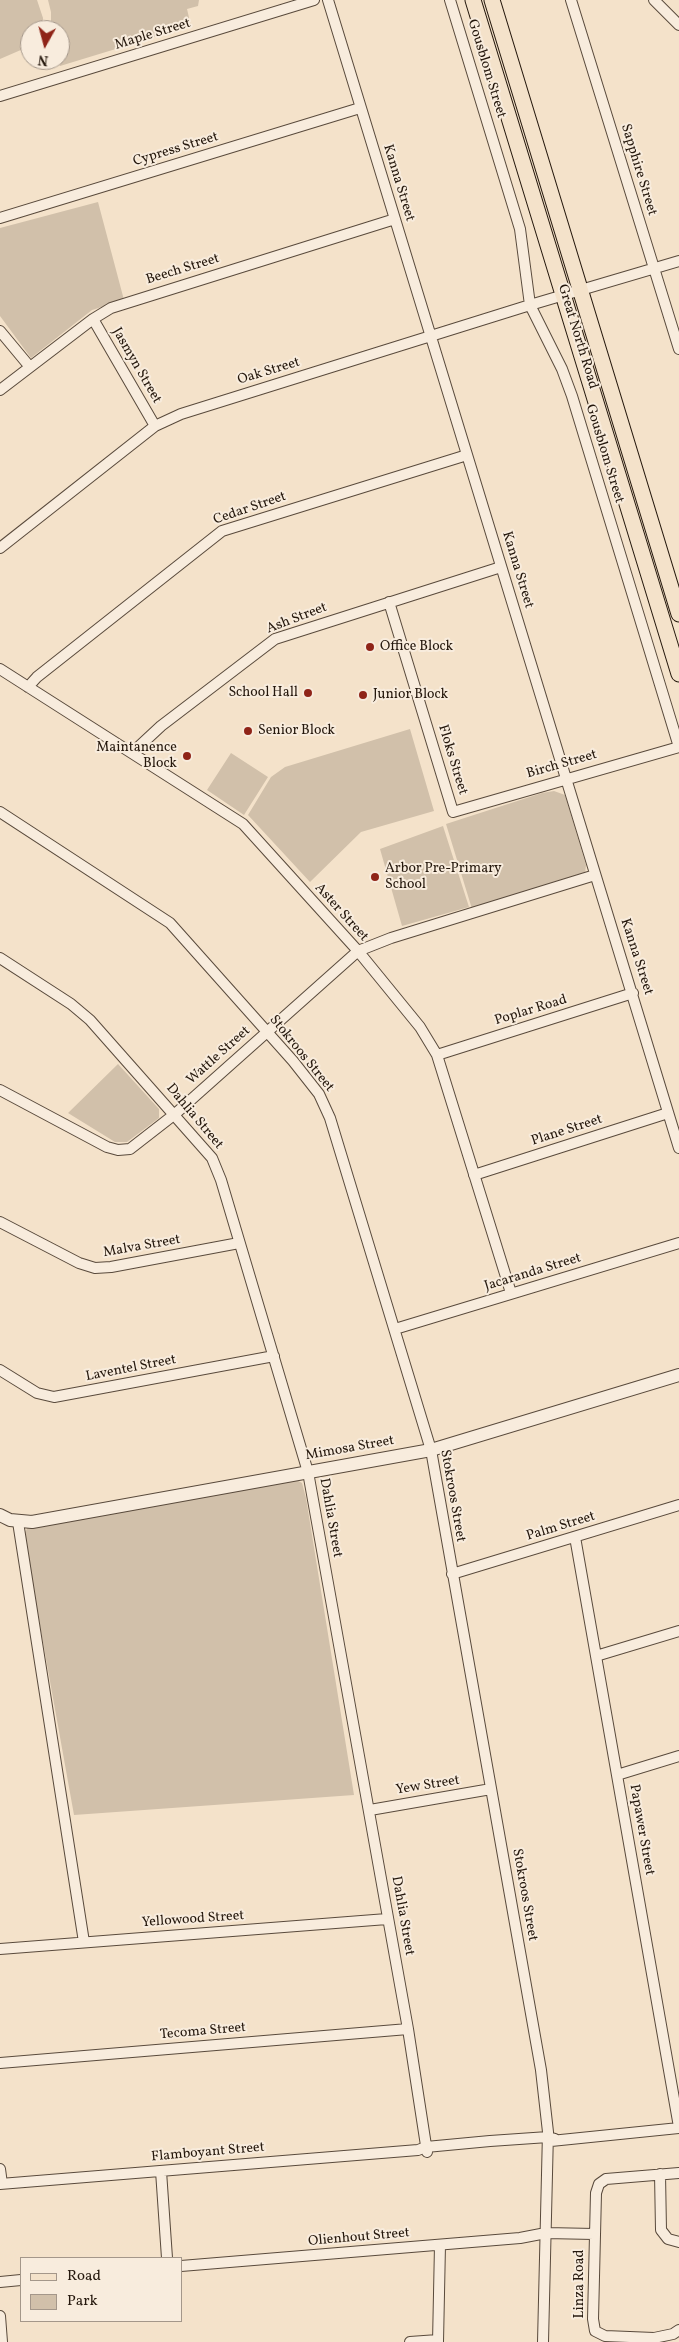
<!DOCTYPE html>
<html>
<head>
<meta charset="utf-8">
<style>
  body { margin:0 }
  #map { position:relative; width:679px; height:2342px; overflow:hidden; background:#f4e2ca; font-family:Vollkorn,serif }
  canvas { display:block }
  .legend { position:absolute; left:20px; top:2257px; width:162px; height:65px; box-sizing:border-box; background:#f8ecdd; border:1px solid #a4978a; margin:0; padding:6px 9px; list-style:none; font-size:15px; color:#25180d }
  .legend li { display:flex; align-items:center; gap:10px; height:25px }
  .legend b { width:25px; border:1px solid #a4978a }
  .north { position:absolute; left:20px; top:20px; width:50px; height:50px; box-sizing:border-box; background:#f8ecdd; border:1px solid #a4978a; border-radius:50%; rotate:187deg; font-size:14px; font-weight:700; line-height:20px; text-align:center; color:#25180d }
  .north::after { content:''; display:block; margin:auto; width:18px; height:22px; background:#8f2418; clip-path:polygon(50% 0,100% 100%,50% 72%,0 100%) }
</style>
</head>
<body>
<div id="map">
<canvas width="679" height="2342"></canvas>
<ul class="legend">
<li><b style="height:6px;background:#f4e2ca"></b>Road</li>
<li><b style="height:14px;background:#d1c0aa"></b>Park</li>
</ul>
<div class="north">N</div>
</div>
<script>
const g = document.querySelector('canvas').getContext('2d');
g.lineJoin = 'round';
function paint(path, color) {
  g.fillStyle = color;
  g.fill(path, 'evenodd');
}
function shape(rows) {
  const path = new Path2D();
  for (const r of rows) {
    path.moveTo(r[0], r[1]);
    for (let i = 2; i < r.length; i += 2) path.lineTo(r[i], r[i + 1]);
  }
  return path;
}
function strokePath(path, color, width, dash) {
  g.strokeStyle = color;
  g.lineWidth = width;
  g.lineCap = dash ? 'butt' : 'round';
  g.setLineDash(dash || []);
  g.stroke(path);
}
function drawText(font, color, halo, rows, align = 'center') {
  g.font = font + ' Vollkorn,serif';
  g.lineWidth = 4;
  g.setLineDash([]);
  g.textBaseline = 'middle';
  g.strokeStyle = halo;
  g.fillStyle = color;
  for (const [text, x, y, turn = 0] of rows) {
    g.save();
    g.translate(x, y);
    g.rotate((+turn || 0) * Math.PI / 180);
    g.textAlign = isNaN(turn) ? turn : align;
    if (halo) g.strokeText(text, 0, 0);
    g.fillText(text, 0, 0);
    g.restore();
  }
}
const green = shape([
  [0,0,37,0,43,18,42,30,30,30,30,46,0,59],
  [48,0,199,0,198,6,187,9,191,26,60,66,58,60,60,60,60,30,51,30,51,12],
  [98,202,124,300,92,310,31,358,0,316,0,228],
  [410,729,434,811,361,832,310,882,248,815,271,777,285,767],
  [231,753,268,777,244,815,207,790],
  [554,791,565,795,586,865,585,874,472,909,446,824,542,793],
  [443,826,469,907,402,926,380,849],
  [118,1064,159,1109,159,1118,127,1142,115,1142,68,1113],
  [295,1479,302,1483,306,1498,354,1795,74,1815,25,1542,25,1532,28,1527]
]);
const minor = shape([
  [328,0,679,1148],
  [450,0,520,229,530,305,562,369,572,396,679,747],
  [571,0,679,349],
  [654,0,679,25],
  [0,96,314,0],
  [0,218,360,108],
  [93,319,155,426],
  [0,331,30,367],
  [0,390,93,319,111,308,395,219],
  [0,548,155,426,181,414,530,305,679,261],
  [389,602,453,812,679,747],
  [0,669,243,824,358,951,420,1027,437,1055,511,1293],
  [28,687,37,677,222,531,467,455],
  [132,753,161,726,275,639,501,567],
  [0,812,170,923,293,1061,319,1094,330,1118,431,1450,541,2070,548,2132,543,2342],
  [0,958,71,1004,90,1020,212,1158,221,1180,308,1472,408,2029,427,2152],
  [437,1055,633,993],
  [0,1090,107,1147,118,1150,130,1149,175,1114,358,951,391,938,595,875],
  [474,1175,668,1113],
  [0,1222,79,1263,95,1268,111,1267,239,1243],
  [395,1329,679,1243],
  [0,1370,37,1393,54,1397,274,1356],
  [18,1522,84,1942],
  [575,1537,679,2127],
  [452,1574,679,1505],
  [596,1656,679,1631],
  [617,1775,679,1756],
  [370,1810,491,1789],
  [0,1949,387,1919],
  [0,2063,408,2029],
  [551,2141,679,2128],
  [0,2169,2,2184],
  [161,2171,167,2258],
  [679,2173,606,2179,599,2184,596,2193,593,2319,595,2331,605,2336,654,2338,673,2334,679,2330],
  [660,2174,661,2230,668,2239,679,2242],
  [0,2184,418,2150,426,2147,490,2141,548,2137,555,2139],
  [181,2266,520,2238,546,2233,594,2234],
  [0,2282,21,2280],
  [0,2316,2,2342],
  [410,2342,438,2340],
  [438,2342,440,2245]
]);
const tertiary = shape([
  [0,1515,10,1520,32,1522,431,1450,679,1375]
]);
const primary = shape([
  [473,0,679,674],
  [492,0,679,614]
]);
const markers = [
  [370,647,5,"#8f2418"],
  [308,693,5,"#8f2418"],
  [363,695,5,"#8f2418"],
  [248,731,5,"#8f2418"],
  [187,756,5,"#8f2418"],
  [375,877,5,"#8f2418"]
];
const streetNames = [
  ["Maple Street",153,35,-17],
  ["Gousblom Street",486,69,73],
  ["Cypress Street",176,150,-17],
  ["Sapphire Street",638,170,73],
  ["Kanna Street",398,183,73],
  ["Beech Street",183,270,-17],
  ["Great North Road",577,337,73],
  ["Jasmyn Street",136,366,60],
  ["Oak Street",269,372,-17],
  ["Gousblom Street",604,454,73],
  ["Cedar Street",250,509,-19],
  ["Kanna Street",517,570,73],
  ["Ash Street",297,619,-21],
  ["Floks Street",452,760,73],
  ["Birch Street",562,765,-16],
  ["Aster Street",341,913,48],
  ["Kanna Street",636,957,72],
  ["Poplar Road",531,1011,-17],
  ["Stokroos Street",301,1054,51],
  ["Wattle Street",219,1056,-42],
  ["Dahlia Street",194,1117,50],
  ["Plane Street",567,1131,-18],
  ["Malva Street",142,1247,-10],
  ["Jacaranda Street",533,1273,-17],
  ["Laventel Street",131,1369,-11],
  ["Mimosa Street",350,1449,-10],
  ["Stokroos Street",452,1496,80],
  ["Dahlia Street",330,1518,80],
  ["Palm Street",561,1527,-17],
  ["Yew Street",428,1786,-9],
  ["Papawer Street",641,1830,80],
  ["Stokroos Street",524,1895,80],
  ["Dahlia Street",402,1916,80],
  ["Yellowood Street",193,1920,-4],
  ["Tecoma Street",203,2032,-5],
  ["Flamboyant Street",208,2153,-5],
  ["Olienhout Street",359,2238,-5],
  ["Linza Road",580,2284,-90]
];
const poiNames = [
  ["Office Block",380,647],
  ["School Hall",298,693,"right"],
  ["Junior Block",373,695],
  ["Senior Block",258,731],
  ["Maintanence",177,748,"right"],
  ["Block",177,764,"right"],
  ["Arbor Pre-Primary",385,869],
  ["School",385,885]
];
paint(green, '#d1c0aa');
strokePath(minor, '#594a3c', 12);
strokePath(tertiary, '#594a3c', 14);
strokePath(primary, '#25180d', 17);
strokePath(minor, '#f8ecdd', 10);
strokePath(tertiary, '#f8ecdd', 12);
strokePath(primary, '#f4e2ca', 15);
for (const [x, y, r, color] of markers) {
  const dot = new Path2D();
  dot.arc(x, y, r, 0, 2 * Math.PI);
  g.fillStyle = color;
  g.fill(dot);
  strokePath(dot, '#f8ecdd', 2);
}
drawText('14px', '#25180d', '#f8ecdd', streetNames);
drawText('14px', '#25180d', '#f8ecdd', poiNames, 'left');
</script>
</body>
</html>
